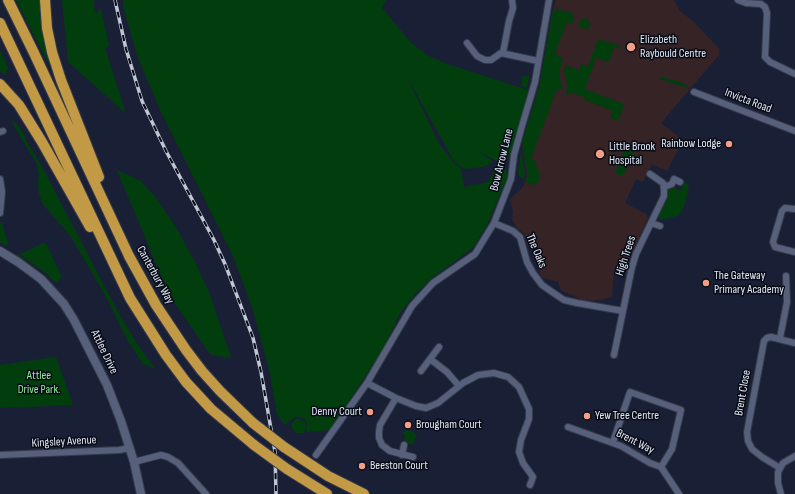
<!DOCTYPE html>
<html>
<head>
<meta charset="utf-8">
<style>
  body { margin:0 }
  canvas { display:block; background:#192036 }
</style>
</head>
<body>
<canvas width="795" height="494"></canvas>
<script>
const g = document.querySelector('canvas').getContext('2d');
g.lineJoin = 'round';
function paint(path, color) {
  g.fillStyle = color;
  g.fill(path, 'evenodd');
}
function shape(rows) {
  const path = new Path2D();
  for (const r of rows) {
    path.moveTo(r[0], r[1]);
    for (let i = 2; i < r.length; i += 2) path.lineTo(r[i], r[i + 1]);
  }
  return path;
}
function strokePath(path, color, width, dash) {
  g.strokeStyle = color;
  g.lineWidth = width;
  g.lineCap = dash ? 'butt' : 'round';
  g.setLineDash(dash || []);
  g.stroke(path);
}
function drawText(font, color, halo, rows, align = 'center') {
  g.font = font + ' "Sofia Sans Condensed",sans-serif';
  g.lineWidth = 3;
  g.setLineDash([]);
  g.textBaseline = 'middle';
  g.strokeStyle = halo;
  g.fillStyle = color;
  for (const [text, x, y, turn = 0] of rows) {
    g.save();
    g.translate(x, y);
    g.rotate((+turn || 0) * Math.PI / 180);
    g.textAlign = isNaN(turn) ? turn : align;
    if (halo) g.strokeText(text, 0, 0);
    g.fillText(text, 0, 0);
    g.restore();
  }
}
const medical = shape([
  [556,0,674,0,680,11,694,22,719,49,719,55,661,123,683,140,667,171,652,164,643,182,636,179,625,203,646,214,648,218,630,258,614,269,612,297,594,301,582,300,561,290,558,282,541,277,533,248,528,245,524,233,517,229,512,219,513,211,510,199,523,187,527,176,522,143,540,83,552,13]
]);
const green = shape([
  [16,0,40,0,44,36,51,64,49,65],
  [62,0,94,0,95,14,101,9,109,46,105,48,125,111,123,111,68,62],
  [123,0,386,0,382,8,411,43,427,55,447,64,528,90,512,152,508,158,502,161,497,161,478,151,492,161,490,164,482,167,465,169,459,166,454,161,407,77,439,144,454,163,461,169,464,187,488,182,494,172,506,168,507,178,488,223,474,247,432,278,417,292,400,313,384,348,330,430,306,432,307,423,304,418,299,417,295,417,285,425,277,414,269,369,253,310,233,256,161,112,138,58,123,6],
  [556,9,570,12,574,16,574,19,572,24,567,22,555,54,563,58,559,73,562,89,557,89,531,159,535,161,540,176,538,183,533,185,525,182,528,176,522,143,540,83,552,13],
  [582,18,587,19,589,22,590,24,588,30,578,26],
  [598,39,620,46,619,49,614,47,609,62,596,58,585,89,624,104,618,121,610,118,613,111,586,101,584,97,569,92,568,96,566,95,567,86,564,71,565,65,579,70,581,64,588,66],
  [0,50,8,68,5,75,0,71],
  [523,75,529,76,527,88,521,86],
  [661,77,681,82,691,89,659,79],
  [11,121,16,123,26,137,26,140,41,165,118,312,136,342,155,369,143,364,128,341,104,293,71,237,42,203,39,193,38,184,39,176,37,164],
  [634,143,636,146,634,151,625,172,622,176,615,173,626,145,632,148],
  [521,150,525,174,524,179,519,176,518,172],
  [117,170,141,181,156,198,174,224,194,260,209,292,231,357,226,358,210,354,174,302,157,266],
  [684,182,689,185,685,204,681,213,674,217,659,220,658,216,668,199,667,198,667,190,673,187,680,191],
  [1,221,2,223,9,247,0,242,0,224],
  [43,243,46,244,61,275,61,278,56,283,44,272,20,254],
  [18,254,55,285,53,287,16,257],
  [56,357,73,405,0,408,0,365],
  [295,419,299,419,305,422,306,426,304,433,297,433,293,430,291,425],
  [406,429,417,434,412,445,403,442,406,436,403,434]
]);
const minor = shape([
  [738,0,746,3,761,4,765,7,767,13,765,57,770,62,795,74],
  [467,43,477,56,485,60,491,60,501,53,538,61],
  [503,53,509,21,513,8,512,0],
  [694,92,795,131],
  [0,132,3,131],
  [0,179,2,192,0,213],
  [664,187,672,184,674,179,680,182],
  [795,209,785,208,782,211,773,242,775,247,795,252],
  [494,223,513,231,520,237,527,262,533,273,542,285,555,294,564,300,577,303,623,311],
  [651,223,660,226],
  [780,338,787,302,786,276],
  [614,355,632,267,636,254,664,196,664,189,663,183,650,174],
  [430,359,447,372,459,386],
  [421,371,439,347],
  [367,383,396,398,416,406,426,408,438,403,463,383,478,375,494,373,508,377,519,387,529,409,529,419,521,440,519,452,523,463,533,477,530,485],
  [396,398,380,425,379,432,379,438,382,445,390,451,413,457],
  [568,427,621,446,650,463,661,467,679,494],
  [613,442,630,392,681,410,672,449,661,467],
  [0,455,119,450,130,448],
  [316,455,367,383,412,306,433,283,475,254,494,223,511,179,514,155,522,126,535,82,549,0],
  [402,455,404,445],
  [134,462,161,455,168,457,178,463,206,494],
  [780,468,762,457,752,449,748,441,747,432,764,341,767,338,771,337,795,343],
  [781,494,778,483,778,472,783,463,795,456]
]);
const tertiary = shape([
  [0,251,18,262,41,279,64,304,74,320,107,385,121,421,134,462,141,494]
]);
const trunk = shape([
  [8,0,34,53,129,256,156,305,186,350,202,371,220,391,253,423],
  [45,0,47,28,52,52,61,80,99,177],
  [0,23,130,298,166,355,186,382,211,409,254,445],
  [0,84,19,105,42,142,90,227],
  [284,447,328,476,364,494],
  [287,469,327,494]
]);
const rail = shape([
  [115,0,126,49,142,101,166,151,214,240,225,264,253,338,261,372,275,452,276,494]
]);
const trunkBridge = shape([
  [253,423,284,447],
  [254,445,287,469]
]);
const markers = [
  [631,47,5,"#f49e88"],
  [729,144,4,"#f49e88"],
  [600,154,5,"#f49e88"],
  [706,283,4,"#f49e88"],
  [370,412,4,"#f49e88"],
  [587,416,4,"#f49e88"],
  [408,425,4,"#f49e88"],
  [362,466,4,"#f49e88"]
];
const poiNames = [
  ["Elizabeth",640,40],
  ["Raybould Centre",640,54],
  ["Rainbow Lodge",721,144,"right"],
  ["Little Brook",609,147],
  ["Hospital",609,161],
  ["The Gateway",714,276],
  ["Primary Academy",714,290],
  ["Denny Court",362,412,"right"],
  ["Yew Tree Centre",595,416],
  ["Brougham Court",416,425],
  ["Beeston Court",370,466]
];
const streetNames = [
  ["Invicta Road",748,101,21],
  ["Bow Arrow Lane",502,160,-76],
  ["The Oaks",536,251,67],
  ["High Trees",626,256,-72],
  ["Canterbury Way",155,275,61],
  ["Attlee Drive",104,352,64],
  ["Brent Close",743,393,-80],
  ["Kingsley Avenue",64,442,-3],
  ["Brent Way",635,442,27]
];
const parkNames = [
  ["Attlee",39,376],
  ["Drive Park.",39,390]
];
paint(medical, '#362326');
paint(green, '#023d0e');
strokePath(minor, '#363a4d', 8);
strokePath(tertiary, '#363a4d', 10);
strokePath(trunk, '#363a4d', 12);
strokePath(minor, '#57607a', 6);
strokePath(tertiary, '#57607a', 8);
strokePath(trunk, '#c29a46', 10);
strokePath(rail, '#bfc5d5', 3.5);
strokePath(rail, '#070b14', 2, [6]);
strokePath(trunkBridge, '#363a4d', 12, []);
strokePath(trunkBridge, '#c29a46', 10);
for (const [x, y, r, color] of markers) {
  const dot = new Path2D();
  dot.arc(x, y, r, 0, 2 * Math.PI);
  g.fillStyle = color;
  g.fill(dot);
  strokePath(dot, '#070b14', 1.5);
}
drawText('12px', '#e3e9f8', '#070b14', poiNames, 'left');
drawText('12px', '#e3e9f8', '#070b14', streetNames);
drawText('12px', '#96ee9b', '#070b14', parkNames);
</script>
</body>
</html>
